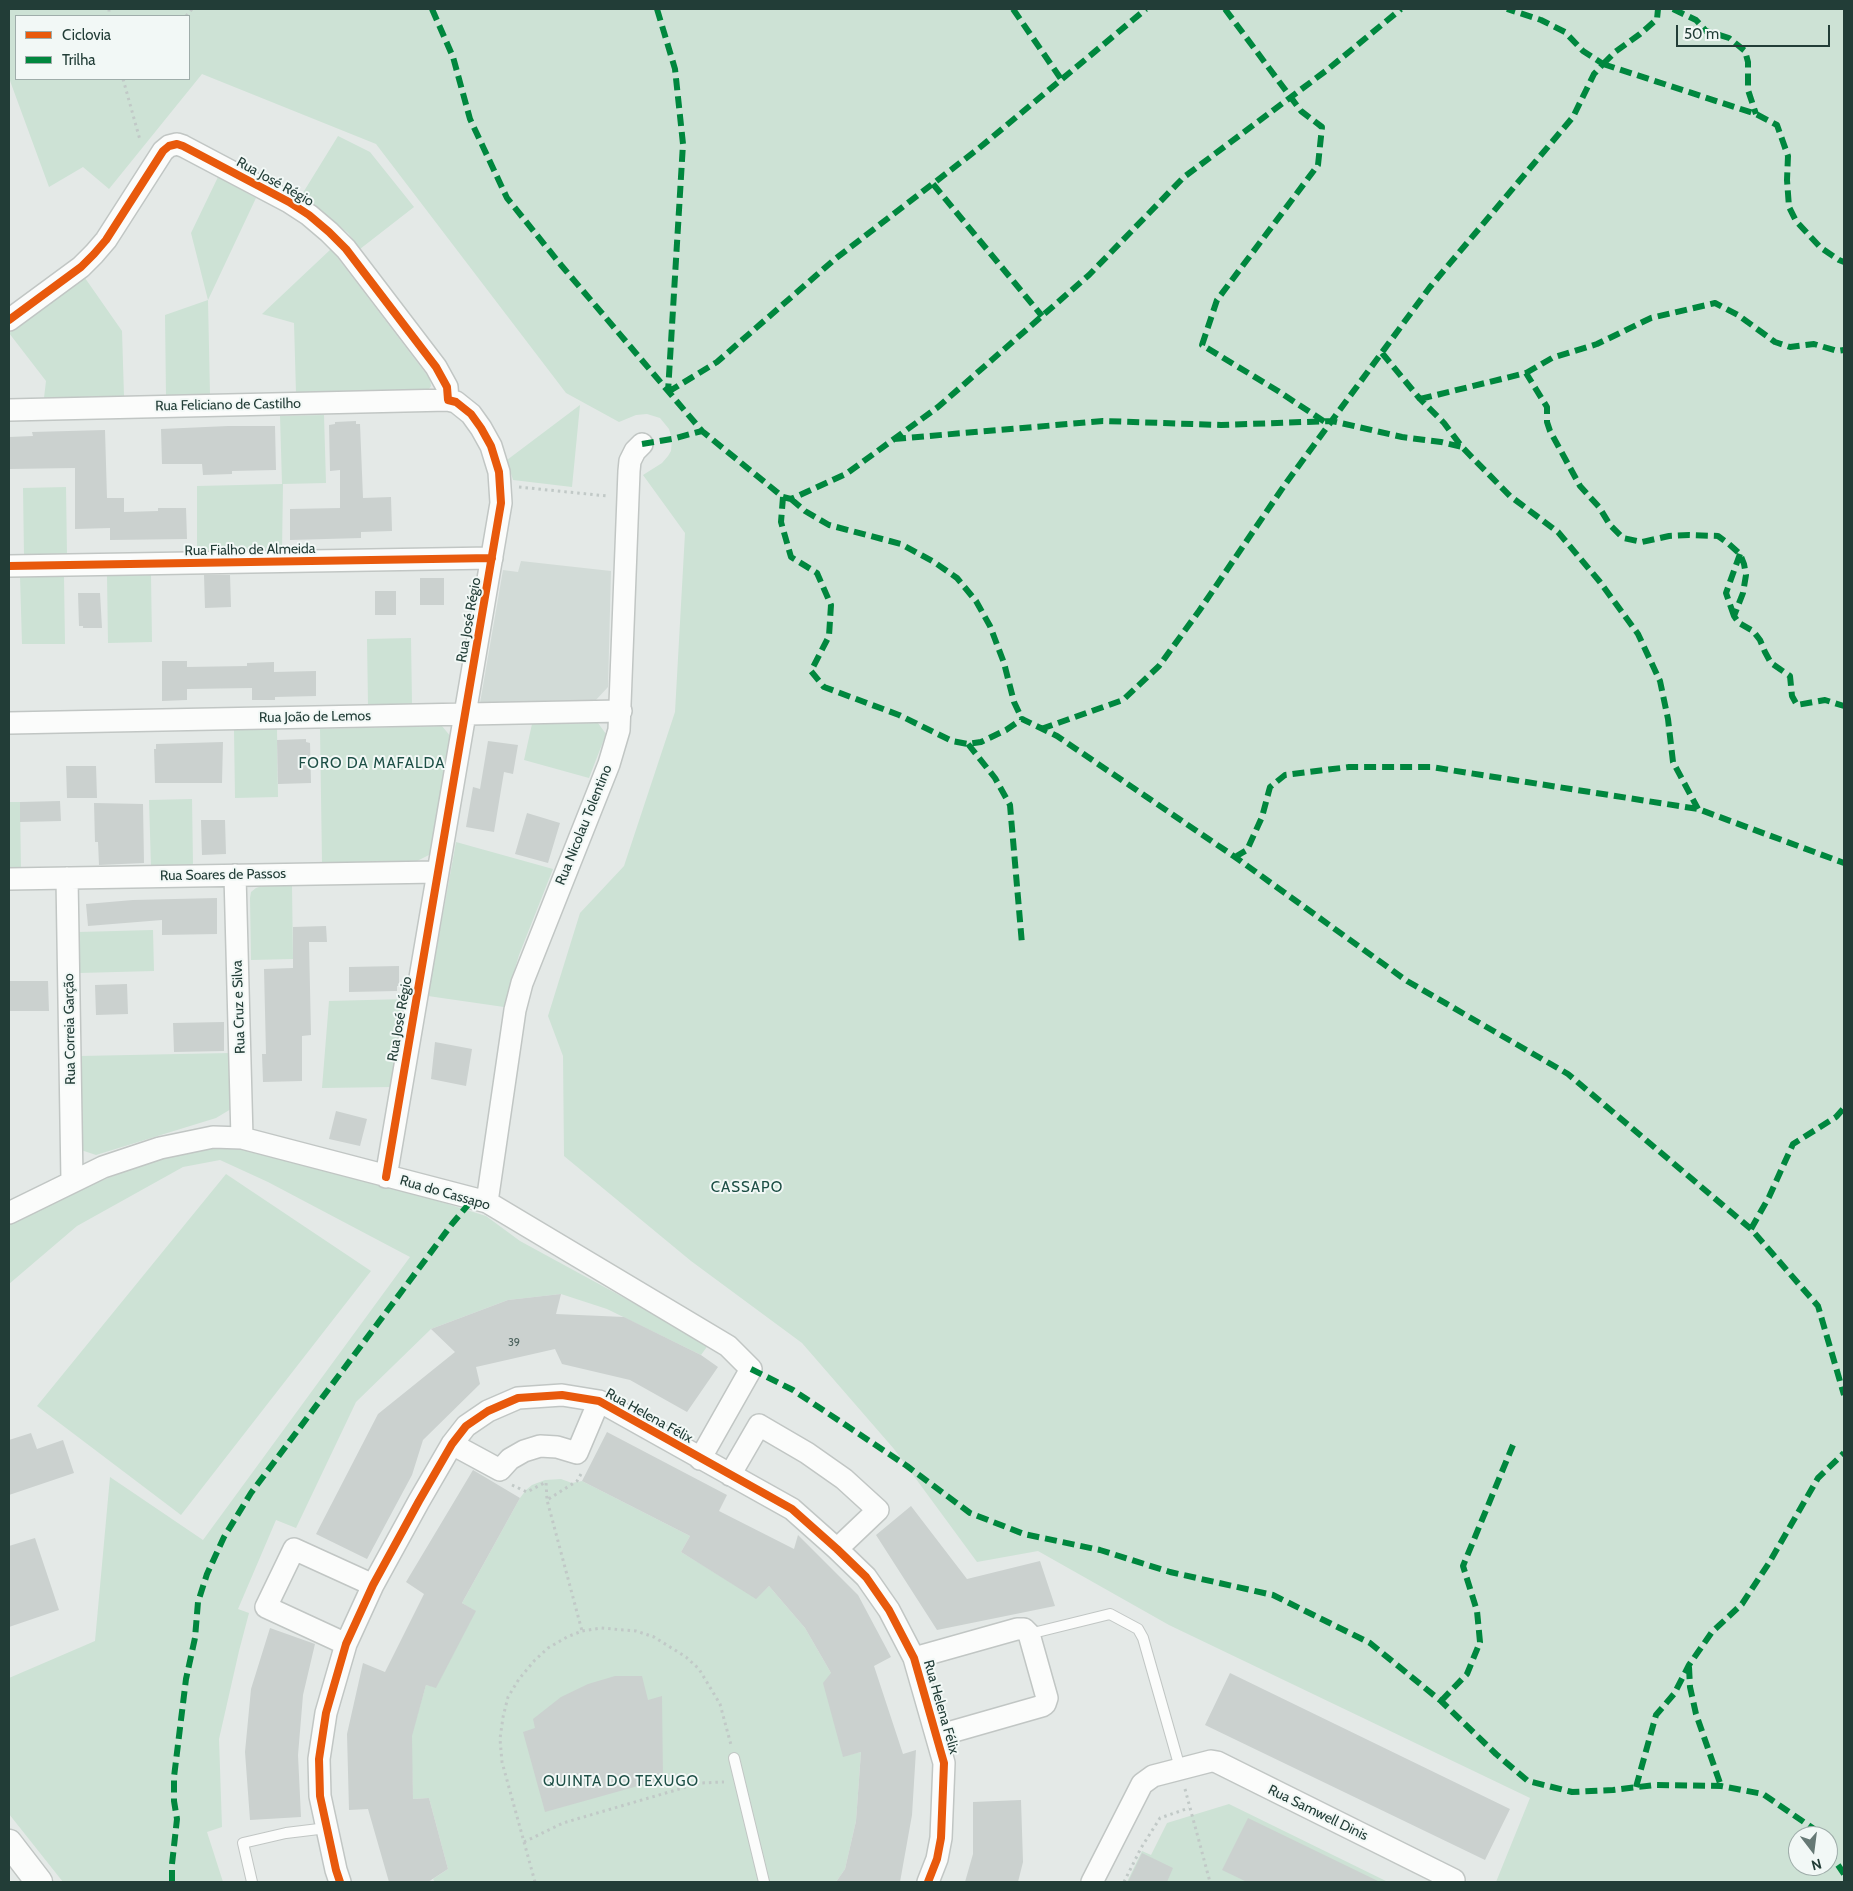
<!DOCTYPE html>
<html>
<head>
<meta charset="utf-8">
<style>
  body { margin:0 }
  #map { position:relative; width:1853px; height:1891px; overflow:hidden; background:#e4e9e7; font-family:Cabin,sans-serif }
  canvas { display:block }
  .frame { position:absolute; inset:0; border:10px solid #223d37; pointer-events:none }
  .legend { position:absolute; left:15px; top:15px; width:175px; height:65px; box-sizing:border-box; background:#f2f8f6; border:1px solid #9fadaa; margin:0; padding:6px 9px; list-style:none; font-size:15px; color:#223d37 }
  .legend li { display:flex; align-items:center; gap:10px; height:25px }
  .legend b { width:25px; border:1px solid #9fadaa }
  .north { position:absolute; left:1788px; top:1826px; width:50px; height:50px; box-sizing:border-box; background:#f2f8f6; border:1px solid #9fadaa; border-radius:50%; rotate:165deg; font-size:14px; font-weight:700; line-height:20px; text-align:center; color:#223d37 }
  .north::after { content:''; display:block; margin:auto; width:18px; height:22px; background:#667975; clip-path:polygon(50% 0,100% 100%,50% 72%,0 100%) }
  .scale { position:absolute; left:1676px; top:25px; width:154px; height:22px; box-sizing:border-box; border:2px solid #223d37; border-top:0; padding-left:6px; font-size:15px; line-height:18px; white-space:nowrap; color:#223d37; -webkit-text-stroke:4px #f2f8f6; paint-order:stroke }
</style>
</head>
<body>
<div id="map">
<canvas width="1853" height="1891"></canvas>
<div class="frame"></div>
<ul class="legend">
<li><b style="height:6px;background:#e8590c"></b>Ciclovia</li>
<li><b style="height:6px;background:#00873e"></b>Trilha</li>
</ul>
<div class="north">N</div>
<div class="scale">50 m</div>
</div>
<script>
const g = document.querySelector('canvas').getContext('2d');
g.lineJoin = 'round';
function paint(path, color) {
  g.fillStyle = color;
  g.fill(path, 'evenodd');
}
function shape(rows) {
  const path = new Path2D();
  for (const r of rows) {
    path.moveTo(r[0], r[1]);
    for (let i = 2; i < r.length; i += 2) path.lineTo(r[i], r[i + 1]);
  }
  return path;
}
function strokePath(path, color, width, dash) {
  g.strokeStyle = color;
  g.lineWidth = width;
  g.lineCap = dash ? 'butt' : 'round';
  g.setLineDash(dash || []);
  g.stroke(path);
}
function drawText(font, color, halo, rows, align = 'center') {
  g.font = font + ' Cabin,sans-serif';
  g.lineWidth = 4;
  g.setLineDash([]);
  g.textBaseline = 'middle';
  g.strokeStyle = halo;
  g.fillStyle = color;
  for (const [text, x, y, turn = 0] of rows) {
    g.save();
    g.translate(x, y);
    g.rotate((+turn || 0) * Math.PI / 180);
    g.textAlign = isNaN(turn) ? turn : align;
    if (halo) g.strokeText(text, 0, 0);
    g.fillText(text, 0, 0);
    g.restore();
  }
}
const built = shape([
  [521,561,611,571,608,687,595,701,480,703,503,570,518,572]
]);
const green = shape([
  [9,9,1844,9,1844,1882,1496,1882,1530,1798,1169,1625,1038,1551,977,1562,894,1449,802,1343,691,1261,564,1156,563,1056,548,1016,580,913,624,866,675,712,685,533,643,475,662,463,668,456,671,451,672,439,669,429,660,418,647,414,636,415,619,422,566,393,376,144,202,74,109,189,83,167,49,187,9,78],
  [16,16,189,16,189,79,16,79],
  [1798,1836,1828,1836,1828,1866,1798,1866],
  [338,136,370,152,414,207,360,249,348,233,301,196],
  [218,177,256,198,208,300,210,395,166,396,165,315,208,300,191,233],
  [331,249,430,379,431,386,429,389,296,393,294,323,262,314],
  [85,278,122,331,124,396,44,398,46,381,9,333],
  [580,405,572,487,513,480,507,460],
  [324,415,326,483,283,484,282,551,197,552,197,486,282,484,280,416],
  [66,487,67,555,24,556,23,488],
  [151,575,152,642,108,643,107,576],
  [64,576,65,644,22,644,20,577],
  [411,638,412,704,368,705,367,639],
  [598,723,606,734,589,778,524,760,532,724],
  [442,726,451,737,431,854,417,861,322,863,320,729],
  [277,729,278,797,235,798,234,730],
  [192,799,193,865,151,867,149,800],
  [9,802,20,802,21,869,9,869],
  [456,842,553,869,519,955,504,1007,428,996],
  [262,886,292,886,293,959,251,960,250,898,251,892,256,888],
  [153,930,154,971,79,973,78,932],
  [406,999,391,1087,322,1088,329,1001],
  [230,1053,231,1109,216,1118,96,1155,81,1150,80,1056],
  [227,1146,403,1190,486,1216,520,1241,709,1344,701,1355,607,1309,561,1294,508,1300,431,1329,356,1402,296,1528,276,1520,238,1609,249,1613,239,1651,219,1739,222,1827,207,1832,223,1882,63,1882,9,1814,9,1678,95,1641,110,1477,203,1540,410,1257,268,1182,220,1160,183,1167,77,1226,9,1284,9,1222,78,1190,159,1158],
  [226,1174,371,1271,181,1515,37,1406],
  [561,1479,572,1483,582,1481,690,1536,681,1552,756,1598,769,1586,805,1628,831,1673,843,1756,861,1752,856,1821,845,1869,836,1882,435,1882,433,1879,448,1869,429,1798,413,1799,411,1736,426,1685,436,1687,475,1611,462,1603,520,1498,526,1490,532,1485,545,1480],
  [1229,1804,1388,1882,1127,1882,1142,1851,1151,1855,1167,1823]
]);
const building = shape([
  [356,421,356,424,360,424,363,498,391,497,392,531,361,532,361,538,290,540,290,509,340,508,340,470,330,471,329,425,335,424,335,422],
  [228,426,275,426,276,470,232,471,232,474,203,475,202,464,162,464,161,429],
  [105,430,107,498,124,498,124,512,158,511,158,508,186,508,187,539,110,540,110,528,75,529,75,468,9,469,9,437,33,436,32,432],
  [204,575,230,575,231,607,205,608],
  [420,578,444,578,444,605,420,605],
  [375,591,396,591,396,615,375,615],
  [78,593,100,593,102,628,83,628,83,626,79,626],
  [162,661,187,661,187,667,247,666,247,663,274,662,274,672,316,671,316,696,275,697,275,700,252,700,252,688,187,689,187,700,162,701],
  [306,739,306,742,310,743,311,783,278,784,277,740],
  [488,741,518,745,513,774,504,772,494,832,466,827,473,787,480,789],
  [223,742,222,783,155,783,154,749,156,749,156,744],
  [66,766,96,766,97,798,67,798],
  [60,801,61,821,20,822,20,802],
  [94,803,143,804,144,863,99,865,98,842,95,842],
  [527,813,560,823,548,863,515,854],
  [201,820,225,820,226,854,202,855],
  [217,898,217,934,162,935,162,920,88,926,86,904,133,900],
  [326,926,327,942,309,942,311,1035,302,1036,302,1081,263,1082,262,1054,266,1054,264,969,293,968,293,927],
  [399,966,399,986,397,986,397,991,349,992,349,967],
  [9,981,48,981,49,1011,9,1011],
  [127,984,128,1014,96,1015,95,985],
  [224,1022,224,1051,174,1052,173,1023],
  [435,1042,472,1049,466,1086,431,1079],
  [336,1111,367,1119,360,1146,329,1139],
  [561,1294,556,1314,624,1317,701,1355,718,1367,687,1412,630,1380,562,1364,555,1349,476,1367,480,1384,423,1440,412,1475,367,1559,316,1534,378,1414,455,1352,431,1329,508,1300],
  [607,1432,727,1495,719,1511,794,1549,798,1535,858,1595,891,1657,874,1666,903,1754,916,1750,912,1815,900,1882,836,1882,845,1869,856,1821,861,1752,843,1757,823,1683,831,1673,805,1628,769,1586,756,1599,681,1552,690,1536,582,1481],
  [31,1433,37,1449,63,1440,74,1473,9,1495,9,1440],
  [473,1470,520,1498,462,1603,476,1611,436,1688,426,1685,412,1736,413,1799,429,1798,448,1869,428,1882,389,1882,368,1809,349,1810,347,1734,363,1663,385,1672,424,1594,406,1582],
  [911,1506,967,1579,1040,1561,1055,1606,937,1630,876,1535],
  [35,1538,59,1610,9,1627,9,1546],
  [270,1628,315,1644,303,1695,298,1755,301,1817,250,1820,245,1752,251,1689],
  [1230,1673,1510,1809,1485,1860,1205,1725],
  [615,1676,642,1676,648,1700,662,1696,663,1779,545,1812,523,1732,535,1728,533,1719,561,1697,588,1684],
  [1021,1800,1023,1862,1018,1882,965,1882,973,1854,973,1802],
  [1248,1818,1380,1882,1247,1882,1222,1870],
  [1142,1853,1173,1868,1167,1882,1128,1882]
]);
const path = shape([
  [109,9,109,16],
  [186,16,192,9],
  [123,79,140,140],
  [519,487,607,496],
  [581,1474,577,1481,547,1500,582,1631],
  [512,1485,527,1492,546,1482,547,1500],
  [1185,1789,1210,1882],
  [524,1842,563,1823,700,1783,724,1782],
  [535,1882,502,1762,500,1739,503,1717,508,1697,519,1679,534,1661,548,1648,567,1637,582,1631,601,1628,636,1631,654,1637,686,1657,699,1669,720,1704,731,1745],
  [1124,1882,1141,1848,1160,1818,1189,1808]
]);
const service = shape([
  [1029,1634,1110,1614,1138,1629,1143,1638,1180,1768],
  [734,1758,764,1882],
  [252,1882,243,1843,286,1833,327,1828]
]);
const minor = shape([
  [9,320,81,267,94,254,106,240,163,151,169,146,177,144,183,146,289,202,309,215,329,232,346,249,436,367,447,387,448,400,456,402,471,414,481,428,491,446,499,472,501,503,386,1177],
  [9,410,448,400],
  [9,566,492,558],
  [9,723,621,711],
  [235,875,242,1138],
  [67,878,72,1181],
  [9,879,438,872],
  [487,1202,515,1010,522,983,609,764,619,730,629,471,630,461,635,451,642,444],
  [9,1213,103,1167,160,1148,213,1137,242,1138,487,1202,728,1346,751,1369,700,1459],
  [452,1444,500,1470,510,1459,524,1451,540,1446,557,1447,577,1453,599,1401],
  [730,1475,759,1425,807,1453,844,1479,878,1510,837,1549],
  [346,1644,266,1607,294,1549,373,1585],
  [914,1658,1017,1629,1024,1629,1029,1634,1047,1698,1045,1704,1042,1706,937,1736],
  [340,1882,336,1870,320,1796,319,1759,326,1713,346,1644,373,1585,419,1501,452,1444,466,1426,488,1411,518,1398,562,1395,599,1401,792,1509,837,1549,866,1577,889,1610,914,1658,944,1763,941,1838,937,1859,928,1882],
  [1092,1882,1142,1784,1153,1776,1211,1761,1217,1762,1454,1880]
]);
const tertiary = shape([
  [9,1843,39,1882]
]);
const quiet = shape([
  [432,9,453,57,470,119,507,198,561,265,702,431,783,497,781,522,791,557,817,573,831,605,829,636,811,671,824,687,899,715,952,741,968,744,981,742,1006,730,1022,719,1057,736,1235,857,1407,981,1568,1074,1751,1229,1818,1306,1844,1395],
  [657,9,675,69,683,144,668,392],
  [1013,9,1061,79],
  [1225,9,1301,111,1322,127,1318,165,1217,300,1202,345,1278,391,1325,422],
  [1673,9,1696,20,1706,31,1729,38,1745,51,1748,62,1748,90,1756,114],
  [1603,64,1756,114,1777,125,1788,156,1787,180,1789,207,1796,221,1821,248,1839,260,1844,262],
  [1603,64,1615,52,1640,34,1657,19,1658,9],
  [933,184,1042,316],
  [1382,353,1420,399,1444,423,1462,447,1510,496,1558,532,1600,582,1638,634,1660,681,1668,719,1673,762,1698,809],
  [1526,373,1552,358,1597,344,1651,318,1715,303,1738,315,1775,342,1790,347,1814,344,1837,351,1844,350],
  [668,392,717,362,835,259,978,149,1146,9],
  [1420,399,1526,373,1547,407,1547,422,1550,431,1580,486,1599,507,1610,525,1623,538,1642,542,1669,536,1689,535,1718,536,1729,544,1740,554,1744,564,1746,575,1743,593,1734,616,1739,623,1753,631,1760,640,1765,652,1771,663,1790,676,1792,696,1797,705,1825,700,1844,706],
  [894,439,1103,421,1221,425,1332,421,1402,437,1441,442,1462,447],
  [642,444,672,439,702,431],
  [783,497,791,499,846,474,938,407,1089,275,1184,177,1327,70,1401,9],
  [791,499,805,511,829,525,901,544,934,562,957,578,976,601,990,626,1004,663,1014,702,1022,719],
  [1734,616,1726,593,1740,554],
  [1041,729,1123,700,1159,666,1199,611,1286,483,1430,287,1573,117,1594,74,1603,64,1583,51,1565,32,1541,20,1507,9],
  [968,744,995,778,1010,805,1022,944],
  [1235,857,1247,850,1262,817,1270,787,1285,775,1349,767,1431,767,1698,809,1844,863],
  [1751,1229,1769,1197,1793,1144,1836,1117,1844,1108],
  [751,1369,793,1390,907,1466,970,1513,1024,1534,1100,1550,1170,1572,1273,1595,1370,1643,1441,1701,1496,1754,1528,1781,1572,1792,1613,1790,1655,1785,1721,1786,1763,1794,1814,1829,1818,1836],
  [1689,1667,1690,1687,1696,1714,1721,1786],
  [1441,1701,1467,1674,1480,1642,1477,1611,1463,1566,1513,1445],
  [1636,1787,1656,1715,1674,1694,1689,1665,1712,1632,1742,1604,1769,1563,1818,1478,1844,1453],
  [1828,1850,1844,1874],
  [172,1882,172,1864,177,1819,174,1801,174,1777,186,1679,195,1638,198,1602,207,1574,224,1537,251,1493,452,1224,473,1199]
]);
const cycleway = shape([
  [9,320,81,267,94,254,106,240,163,151,169,146,177,144,183,146,289,202,309,215,329,232,346,249,436,367,447,387,448,400,456,402,471,414,481,428,491,446,499,472,501,503,386,1177],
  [9,566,492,558],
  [340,1882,336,1870,320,1796,319,1759,326,1713,346,1644,373,1585,419,1501,452,1444,466,1426,488,1411,518,1398,562,1395,599,1401,792,1509,837,1549,866,1577,889,1610,914,1658,944,1763,941,1838,937,1859,928,1882]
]);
const numberNames = [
  ["39",514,1343]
];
const streetNames = [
  ["Rua José Régio",275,182,29],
  ["Rua Feliciano de Castilho",228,405,-1],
  ["Rua Fialho de Almeida",250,550,-1],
  ["Rua José Régio",469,620,-80],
  ["Rua João de Lemos",315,717,-1],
  ["Rua Nicolau Tolentino",584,825,-68],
  ["Rua Soares de Passos",223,875,-1],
  ["Rua Cruz e Silva",239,1007,-92],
  ["Rua José Régio",400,1019,-80],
  ["Rua Correia Garção",70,1029,-91],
  ["Rua do Cassapo",445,1193,16],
  ["Rua Helena Félix",649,1416,29],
  ["Rua Helena Félix",941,1707,74],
  ["Rua Samwell Dinis",1318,1813,26]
];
const neighbourhoodNames = [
  ["FORO DA MAFALDA",372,764],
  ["CASSAPO",747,1188],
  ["QUINTA DO TEXUGO",621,1782]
];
paint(built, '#d2dbd7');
paint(green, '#cde2d5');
paint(building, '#cbd1cf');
strokePath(service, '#c1c6c4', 12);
strokePath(minor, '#c1c6c4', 24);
strokePath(tertiary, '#c1c6c4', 29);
strokePath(path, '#c1c9c7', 3, [2.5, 4]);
strokePath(service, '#fbfcfb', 10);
strokePath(minor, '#fbfcfb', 21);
strokePath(tertiary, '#fbfcfb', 26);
strokePath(quiet, '#00873e', 6, [12, 6]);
strokePath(cycleway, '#e8590c', 8);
drawText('11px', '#4d635e', null, numberNames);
drawText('14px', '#223d37', '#f2f8f6', streetNames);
g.letterSpacing = '1px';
drawText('15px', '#1d4f46', '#f2f8f6', neighbourhoodNames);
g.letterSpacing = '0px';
</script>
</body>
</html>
